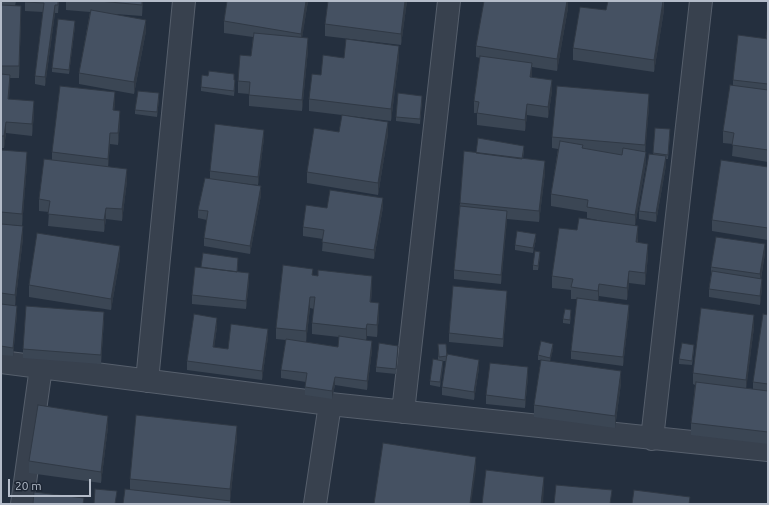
<!DOCTYPE html>
<html>
<head>
<meta charset="utf-8">
<style>
  body { margin:0 }
  #map { position:relative; width:769px; height:505px; overflow:hidden; background:#242f3e; font-family:Ubuntu,sans-serif }
  canvas { display:block }
  .frame { position:absolute; inset:0; border:2px solid #b4bcc9; pointer-events:none }
  .scale { position:absolute; left:8px; top:479px; width:83px; height:18px; box-sizing:border-box; border:2px solid #b4bcc9; border-top:0; padding-left:5px; font-size:12px; line-height:14px; white-space:nowrap; color:#b4bcc9; -webkit-text-stroke:3px #1d2633; paint-order:stroke }
</style>
</head>
<body>
<div id="map">
<canvas width="769" height="505"></canvas>
<div class="frame"></div>
<div class="scale">20 m</div>
</div>
<script>
const g = document.querySelector('canvas').getContext('2d');
g.lineJoin = 'round';
function shape(rows) {
  const path = new Path2D();
  for (const r of rows) {
    path.moveTo(r[0], r[1]);
    for (let i = 2; i < r.length; i += 2) path.lineTo(r[i], r[i + 1]);
  }
  return path;
}
function strokePath(path, color, width, dash) {
  g.strokeStyle = color;
  g.lineWidth = width;
  g.lineCap = dash ? 'butt' : 'round';
  g.setLineDash(dash || []);
  g.stroke(path);
}
function paint(path, color) {
  g.fillStyle = color;
  g.fill(path, 'evenodd');
}
const street = shape([
  [1,362,330,404,768,450],
  [147,381,184,1],
  [403,412,449,1],
  [652,439,701,1],
  [22,504,41,367],
  [315,504,330,404]
]);
const wall = shape([
  [1,1,16,1,15,6,21,18,19,78,10,78,9,99,34,113,32,136,6,133,4,148,1,148],
  [25,1,59,1,58,13,55,13,45,86,35,84,35,76,43,12,25,11],
  [66,1,143,1,142,16,115,14,146,31,134,94,79,84,79,73,90,12,66,10],
  [227,1,308,1,302,37,308,50,302,111,249,106,249,94,238,93,238,81,251,56,253,37,224,33,224,21],
  [328,1,407,1,401,45,325,36,325,24],
  [568,1,568,8,557,71,532,67,532,77,552,91,548,118,527,115,525,131,477,125,477,113,474,113,474,101,480,58,476,57,476,46],
  [664,1,664,10,654,72,573,60,573,48,606,10],
  [768,25,768,162,732,156,733,144,723,143,723,131,733,85,733,80,766,39],
  [75,26,69,74,52,72,52,68],
  [344,58,399,58,391,121,309,111,309,99,321,75],
  [234,80,235,84,234,96,201,91,201,87],
  [159,98,157,117,135,114,135,110],
  [422,100,420,124,396,121,396,117],
  [115,104,114,110,120,123,118,145,110,144,108,167,127,181,122,221,106,219,104,232,48,226,49,212,39,211,39,199,52,160,52,152],
  [649,106,645,152,646,163,635,225,638,238,638,243,648,256,645,285,629,283,627,300,599,296,598,301,629,313,623,366,571,359,571,351,577,299,571,299,571,290,552,288,552,276,577,230,608,222,587,218,587,212,551,206,551,194,558,149,552,148,552,137],
  [655,128,670,133,668,159,666,159,666,165,656,222,639,219,639,211,653,154],
  [339,132,388,134,378,195,307,183,307,172],
  [264,138,258,185,239,183,261,195,250,254,204,246,204,238,207,220,198,218,198,210,210,178,210,171],
  [1,150,27,164,22,226,12,225,23,238,15,306,17,314,13,356,1,355],
  [524,150,523,159,545,173,539,222,507,219,501,284,454,279,454,270,460,203,476,153],
  [768,167,768,240,712,231,712,220],
  [383,207,374,259,322,251,323,239,303,236,303,227,327,208],
  [536,239,533,253,515,250,515,245],
  [203,253,238,263,237,272,249,281,246,309,192,304,192,295,201,268],
  [765,253,761,279,762,288,760,305,709,297,709,289,711,275,711,267],
  [540,256,538,270,533,270,533,265],
  [120,258,111,310,29,297,29,285],
  [313,275,372,288,371,302,379,315,377,337,367,336,366,340,372,350,367,390,335,385,332,399,305,395,305,387,306,382,281,378,281,370,286,340,276,339,276,328],
  [310,308,314,309,312,323,312,334,339,337,338,347,306,342],
  [507,300,503,347,449,342,449,333],
  [571,314,570,324,563,323,563,319],
  [768,315,768,444,691,435,691,423,695,385,693,384,693,373,754,327,746,388,753,389,753,382],
  [104,320,101,364,23,358,23,349],
  [217,327,214,347,228,349,268,337,262,380,187,370,187,361],
  [438,344,447,355,479,368,474,400,442,395,442,387,446,361,442,361,443,366,440,387,430,385,430,381,438,360],
  [553,349,550,361,621,383,615,428,534,417,534,405,541,360,538,360,538,355],
  [694,349,692,365,679,364,679,359],
  [398,350,396,374,376,372,376,367],
  [528,376,525,408,486,404,486,395],
  [108,427,101,483,29,473,29,461],
  [237,438,230,501,231,504,130,490,130,479]
]);
const shadedWall = shape([
  [142,1,143,1,142,16],
  [306,1,308,1,301,45,301,34],
  [405,1,407,1,401,45,401,34],
  [567,1,568,1,568,8,557,71,557,59],
  [663,1,664,10,654,72,654,60],
  [55,5,55,13,45,86,45,77],
  [21,6,21,18,19,78,19,66],
  [146,20,146,31,134,94,134,82],
  [75,21,75,26,69,74,69,70],
  [308,38,308,50,302,111,302,100],
  [399,46,399,58,391,121,391,109],
  [532,63,532,75,530,88,530,77],
  [10,75,10,87,8,110,8,99],
  [552,80,552,91,548,118,548,107],
  [115,92,115,104,113,122,113,110],
  [159,93,159,98,157,117,157,112],
  [649,94,649,106,645,156,645,145],
  [34,101,34,113,32,136,32,124],
  [527,104,527,115,525,131,525,120],
  [120,111,120,123,118,145,118,133],
  [6,122,6,133,4,148,4,136],
  [388,122,388,134,378,195,378,183],
  [264,130,264,138,258,185,258,177],
  [110,133,110,144,108,170,108,159],
  [27,152,27,164,22,226,22,214],
  [646,152,646,163,635,226,635,215],
  [666,156,666,165,656,222,656,213],
  [545,161,545,173,539,222,539,211],
  [127,169,127,181,122,221,122,209],
  [261,186,261,195,250,254,250,246],
  [383,198,383,207,374,259,374,250],
  [106,208,106,219,104,232,104,220],
  [507,211,507,220,501,284,501,275],
  [23,226,23,238,15,306,15,295],
  [638,226,638,238,636,254,636,242],
  [536,234,536,239,533,253,533,248],
  [648,244,648,256,645,285,645,273],
  [765,244,765,253,760,283,760,274],
  [120,246,120,258,111,310,111,299],
  [540,252,540,256,538,270,538,266],
  [629,271,629,283,627,300,627,288],
  [249,273,249,281,246,309,246,301],
  [372,276,372,288,370,314,370,302],
  [762,279,762,288,760,305,760,296],
  [599,284,599,296,598,302,598,291],
  [507,291,507,300,503,347,503,339],
  [310,297,310,308,306,343,306,331],
  [379,303,379,315,377,337,377,325],
  [629,305,629,313,623,366,623,357],
  [17,306,17,314,13,356,13,348],
  [104,312,104,320,101,364,101,355],
  [754,315,754,327,746,391,746,380],
  [217,318,217,327,213,356,213,347],
  [367,324,367,336,366,341,366,329],
  [268,329,268,337,262,380,262,371],
  [372,341,372,350,367,390,367,381],
  [553,344,553,349,550,363,550,358],
  [479,360,479,368,474,400,474,392],
  [443,361,443,366,440,387,440,382],
  [528,367,528,376,525,408,525,400],
  [621,371,621,383,615,428,615,416],
  [335,377,335,385,332,399,332,391],
  [108,416,108,427,101,483,101,472],
  [237,426,237,438,230,501,230,489],
  [476,457,476,469,471,504,470,504],
  [544,477,544,489,543,504,541,504]
]);
const building = shape([
  [25,1,58,1,58,5,55,5,45,77,35,76,44,3,25,2,25,1],
  [99,1,142,1,142,5,99,1],
  [227,1,306,1,301,34,224,21,227,1],
  [328,1,405,1,401,34,325,24,328,1],
  [484,1,567,1,557,59,476,46,484,1],
  [608,1,663,1,654,60,573,48,580,7,606,10,608,1],
  [1,5,21,6,19,66,1,66,1,5],
  [91,10,146,20,134,82,79,73,91,10],
  [58,19,75,21,69,70,52,68,58,19],
  [768,25,768,37,766,37,768,25],
  [254,33,308,38,302,100,249,95,250,82,238,81,240,55,251,56,254,33],
  [738,35,768,39,768,84,733,80,738,35],
  [346,39,399,46,391,109,309,99,312,74,321,75,323,55,344,58,346,39],
  [480,56,532,63,530,77,552,80,548,107,527,104,525,120,477,113,479,102,474,101,480,56],
  [209,71,234,74,234,80,235,80,234,91,201,87,202,75,208,76,209,71],
  [1,74,10,75,8,99,34,101,32,124,6,122,4,136,1,136,1,74],
  [730,85,768,90,768,150,732,145,734,133,723,131,730,85],
  [60,86,115,92,113,110,120,111,118,133,110,133,108,159,52,152,60,86],
  [557,86,649,94,645,145,552,137,557,86],
  [138,91,159,93,157,112,135,110,138,91],
  [398,93,422,96,420,119,396,117,398,93],
  [342,115,388,122,378,183,307,172,314,128,339,132,342,115],
  [215,124,264,130,258,177,210,171,215,124],
  [655,128,670,129,668,155,653,153,655,128],
  [478,138,524,146,522,159,476,153,478,138],
  [560,141,583,145,582,148,622,155,623,148,646,152,635,215,587,207,588,200,551,194,560,141],
  [1,150,27,152,22,214,1,212,1,150],
  [464,151,545,161,539,211,460,203,464,151],
  [649,154,666,156,656,213,639,211,649,154],
  [44,159,127,169,122,209,106,208,104,220,48,214,50,201,39,199,44,159],
  [721,160,768,167,768,228,712,220,721,160],
  [205,178,261,186,250,246,204,238,208,211,198,210,205,178],
  [330,190,383,198,374,250,322,242,324,230,303,227,306,205,327,208,330,190],
  [460,206,507,211,501,275,454,270,460,206],
  [579,218,638,226,636,242,648,244,645,273,629,271,627,288,599,284,598,291,571,287,573,279,552,276,559,228,577,230,579,218],
  [1,224,23,226,15,295,1,293,1,224],
  [517,231,536,234,533,248,515,245,517,231],
  [37,233,120,246,111,299,29,285,37,233],
  [716,237,765,244,760,274,711,267,716,237],
  [535,251,540,252,538,266,533,265,535,251],
  [203,253,238,258,237,272,201,267,203,253],
  [283,265,313,269,312,275,318,276,318,270,372,276,370,302,379,303,377,325,367,324,366,329,312,323,315,297,310,297,306,331,276,328,283,265],
  [195,267,249,273,246,301,192,295,195,267],
  [712,271,762,279,760,296,709,289,712,271],
  [453,286,507,291,503,339,449,333,453,286],
  [577,298,629,305,623,357,571,351,577,298],
  [1,304,17,306,13,348,1,346,1,304],
  [26,306,104,312,101,355,23,349,26,306],
  [701,308,754,315,746,380,693,373,701,308],
  [565,309,571,310,570,320,563,319,565,309],
  [194,314,217,318,213,347,228,349,231,324,268,329,262,371,187,361,194,314],
  [763,314,768,315,768,384,753,382,763,314],
  [339,336,372,341,367,381,335,377,332,391,305,387,307,373,281,370,286,339,338,347,339,336],
  [541,341,553,344,550,358,538,355,541,341],
  [379,343,398,346,396,369,376,367,379,343],
  [682,343,694,345,692,361,679,359,682,343],
  [438,344,446,344,447,356,439,357,438,344],
  [447,354,479,360,474,392,442,387,447,354],
  [433,359,443,361,440,382,430,381,433,359],
  [541,360,621,371,615,416,534,405,541,360],
  [490,363,528,367,525,400,486,395,490,363],
  [696,382,768,391,768,432,691,423,696,382],
  [38,405,108,416,101,472,29,461,38,405],
  [136,415,237,426,230,489,130,479,136,415],
  [383,443,476,457,470,504,374,504,383,443],
  [486,470,544,477,541,504,482,504,486,470],
  [556,485,612,490,610,504,554,504,556,485],
  [95,489,117,491,115,504,94,504,95,489],
  [125,489,231,501,230,504,123,504,125,489],
  [634,490,690,497,689,504,632,504,634,490],
  [34,492,84,498,83,504,33,504,34,492]
]);
strokePath(street, '#565f6c', 24);
strokePath(street, '#38414e', 22);
paint(wall, '#3b4654');
paint(shadedWall, '#303945');
paint(building, '#455162');
strokePath(building, '#303945', 1);
</script>
</body>
</html>
